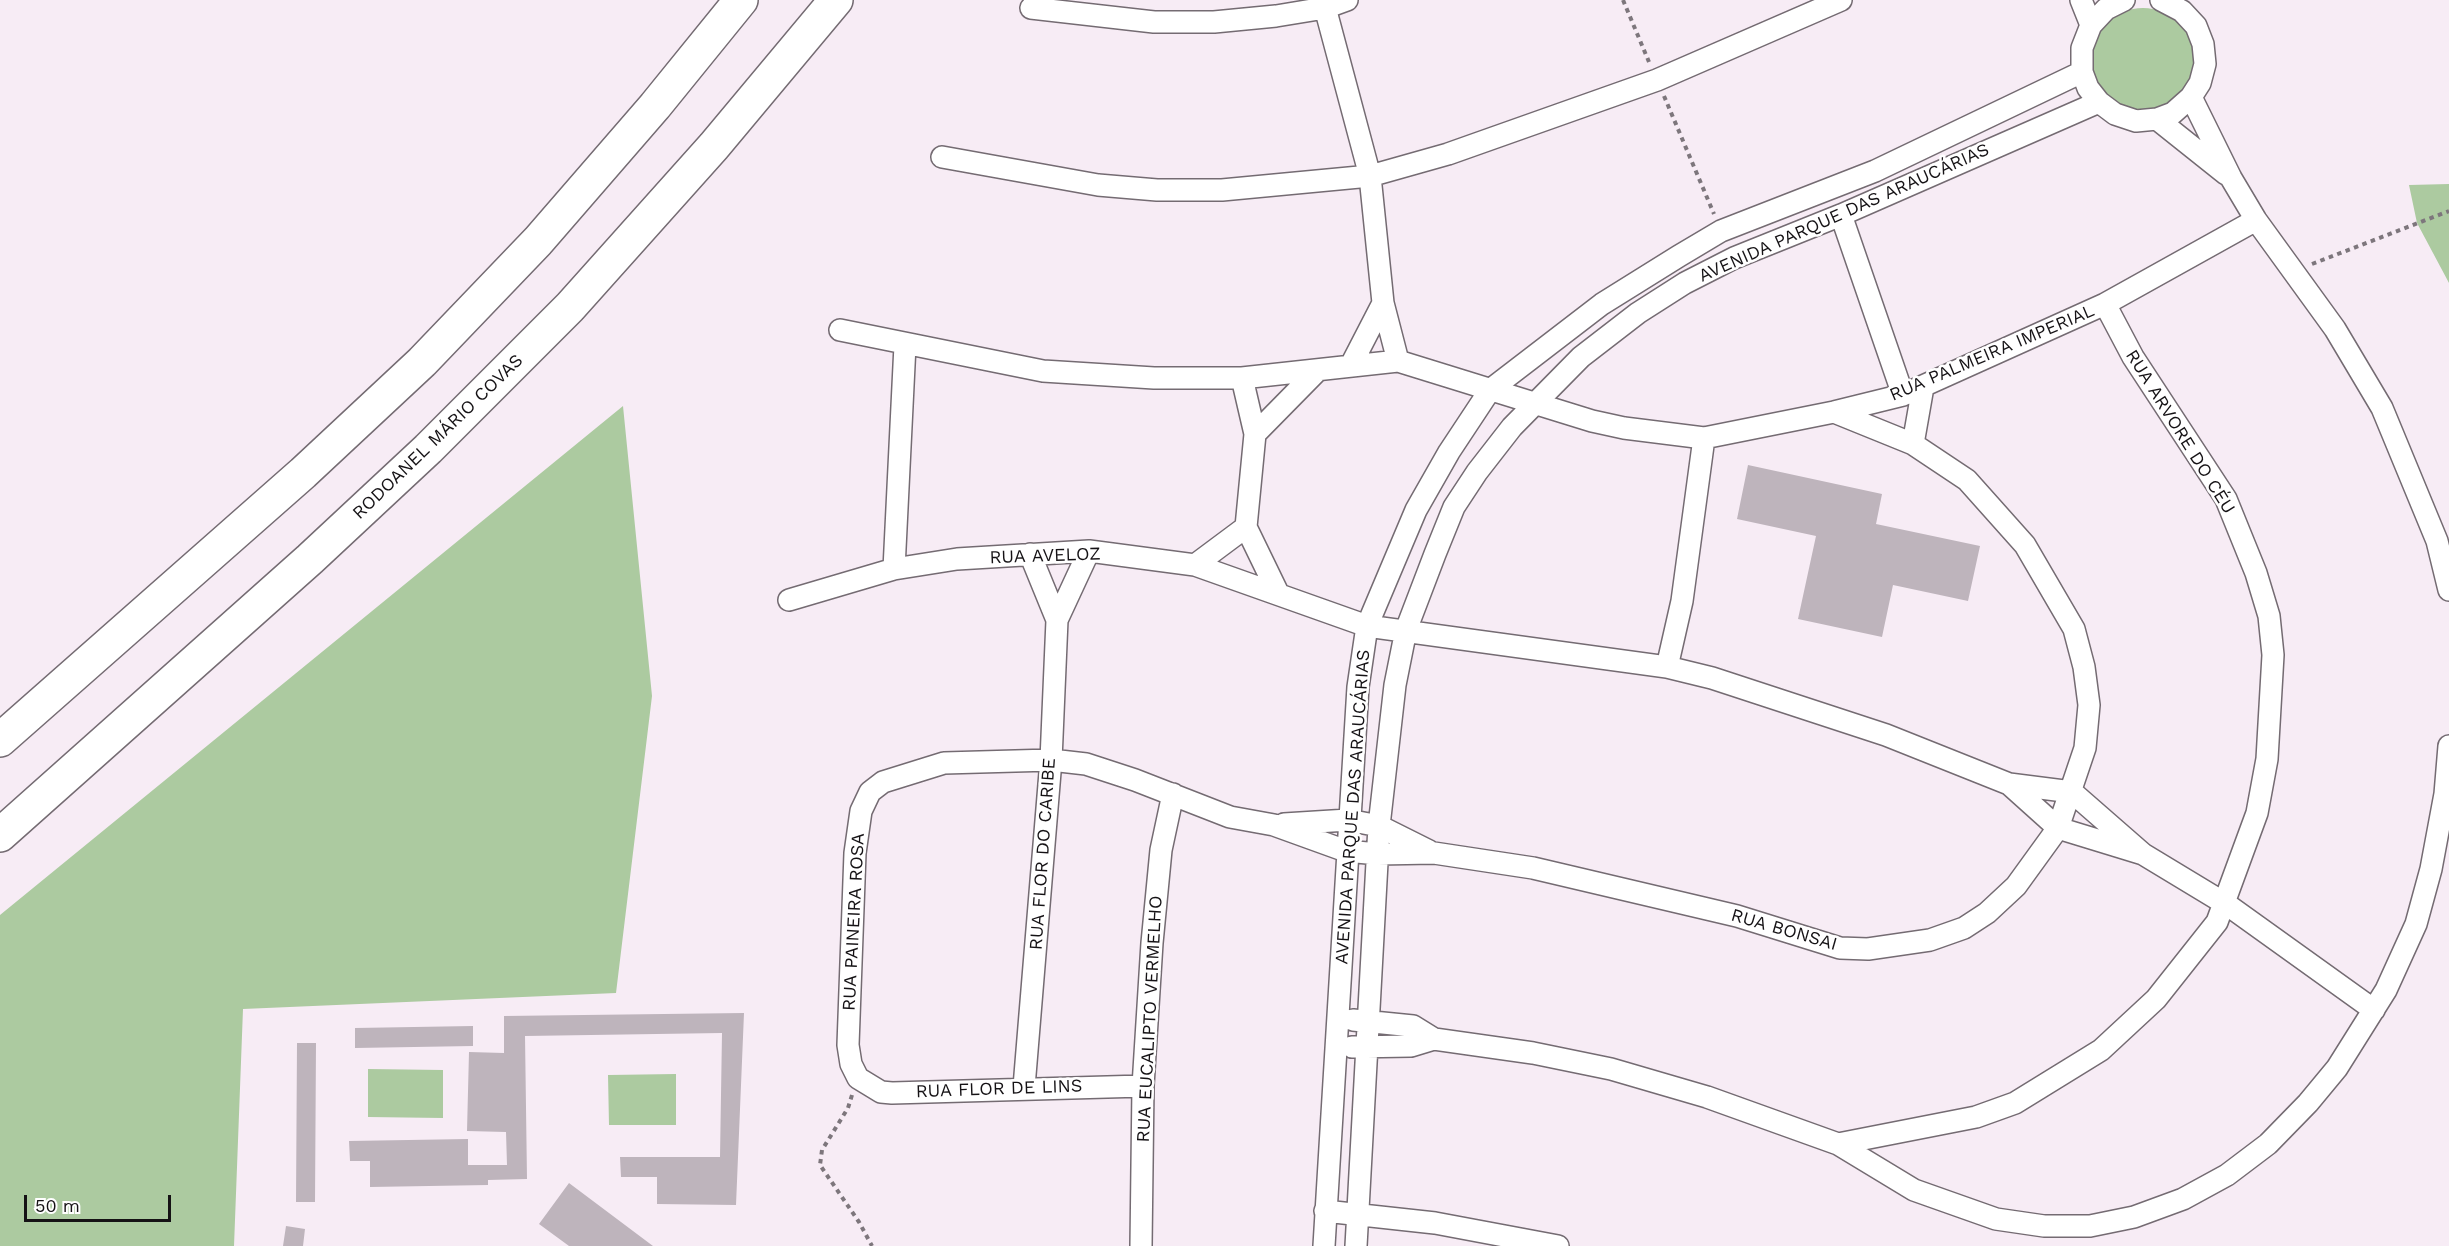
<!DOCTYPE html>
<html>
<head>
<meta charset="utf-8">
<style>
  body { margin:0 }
  #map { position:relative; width:2449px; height:1246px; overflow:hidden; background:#f7ecf5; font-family:"Work Sans",sans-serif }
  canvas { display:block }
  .scale { position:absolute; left:24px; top:1195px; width:147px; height:27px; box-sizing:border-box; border:3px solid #151215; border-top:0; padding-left:8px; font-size:18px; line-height:21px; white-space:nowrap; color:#151215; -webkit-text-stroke:4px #fff; paint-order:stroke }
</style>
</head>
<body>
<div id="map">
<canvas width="2449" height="1246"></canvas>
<div class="scale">50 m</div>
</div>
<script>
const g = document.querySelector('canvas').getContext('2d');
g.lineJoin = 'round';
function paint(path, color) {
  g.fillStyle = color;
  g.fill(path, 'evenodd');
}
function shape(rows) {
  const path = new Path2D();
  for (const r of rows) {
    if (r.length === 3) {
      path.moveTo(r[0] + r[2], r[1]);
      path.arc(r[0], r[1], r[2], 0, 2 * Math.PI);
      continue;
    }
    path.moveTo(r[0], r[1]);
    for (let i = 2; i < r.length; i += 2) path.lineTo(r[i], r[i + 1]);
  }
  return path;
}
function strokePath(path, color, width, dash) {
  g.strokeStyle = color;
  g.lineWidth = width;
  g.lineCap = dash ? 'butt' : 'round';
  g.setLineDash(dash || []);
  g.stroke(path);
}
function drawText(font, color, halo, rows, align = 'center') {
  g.font = font + ' "Work Sans",sans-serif';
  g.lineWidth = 5;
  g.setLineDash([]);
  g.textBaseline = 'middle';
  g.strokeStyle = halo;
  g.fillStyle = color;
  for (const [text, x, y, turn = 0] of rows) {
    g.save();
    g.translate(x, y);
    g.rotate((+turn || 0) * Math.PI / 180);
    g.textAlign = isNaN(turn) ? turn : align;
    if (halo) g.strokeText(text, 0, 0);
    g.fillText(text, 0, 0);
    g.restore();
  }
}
const green = shape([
  [2143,59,51],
  [2449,184,2449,283,2417,223,2409,185],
  [623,406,652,696,616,993,243,1009,234,1246,0,1246,0,915],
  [368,1069,443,1070,443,1118,368,1117],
  [676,1074,676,1125,609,1125,608,1075]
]);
const building = shape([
  [1748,465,1882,494,1876,524,1980,546,1968,601,1893,585,1882,637,1798,619,1816,536,1737,519],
  [744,1013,736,1205,657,1204,657,1177,621,1177,620,1157,720,1157,722,1033,525,1036,527,1179,488,1180,488,1185,370,1187,370,1161,350,1161,349,1141,468,1139,468,1165,507,1165,506,1132,467,1131,469,1052,504,1053,504,1016],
  [473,1026,473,1046,355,1048,355,1028],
  [297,1043,316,1043,315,1202,296,1202],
  [569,1183,653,1246,569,1246,539,1224],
  [286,1226,305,1229,303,1246,283,1246]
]);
const path = shape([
  [1623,0,1649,62],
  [1664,96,1714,214],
  [2312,264,2449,211],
  [852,1095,848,1108,822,1150,820,1165,859,1222,872,1246]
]);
const minor = shape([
  [1323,0,1370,176,1383,303,1398,361],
  [2081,0,2091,25],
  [2124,0,2106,9,2091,25,2082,48,2082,72,2088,88,2099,102,2115,114,2136,121,2157,119,2173,113,2191,97,2200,83,2205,64,2203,44,2196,26,2182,11,2161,0],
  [1031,8,1154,22,1214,22,1276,16,1325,8,1347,0],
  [2191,97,2231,178,2256,220,2335,329,2382,408,2437,541,2449,590],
  [2157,119,2226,174],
  [942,157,1098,185,1157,190,1222,190,1370,176,1448,154,1657,80,1841,0],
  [1841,215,1903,395],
  [840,330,1043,371,1154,378,1242,378,1398,361,1592,421,1624,428,1704,438,1834,412,1903,395,2105,304,2256,220],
  [1351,365,1383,303],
  [1242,378,1255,434,1246,527,1278,593],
  [1255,434,1317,371],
  [1913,444,1923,387],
  [1030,554,1057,620],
  [1195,565,1246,527],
  [894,569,905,345],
  [789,600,894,569,957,559,1089,551,1195,565,1367,626,1667,667,1712,678,1886,735,2009,784,2072,792,2143,854],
  [1667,667,1682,601,1704,438],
  [2009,784,2058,828,2143,854,2229,906,2374,1010],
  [1284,824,1348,820,1379,826,1429,851],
  [1353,1020,1413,1026,1434,1039,1533,1053,1611,1069,1707,1097,1838,1144,1914,1190,1996,1219,2044,1226,2090,1226,2134,1217,2183,1199,2227,1175,2268,1144,2308,1103,2337,1068,2386,990,2416,924,2431,869,2445,794,2449,746],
  [1352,1047,1411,1046,1434,1039],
  [1143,1086,892,1093,881,1092,858,1078,851,1064,848,1045,855,853,861,811,870,792,883,782,944,763,1051,760,1086,764,1135,780,1230,817,1274,825,1346,851,1378,854,1434,853,1533,868,1737,916,1840,948,1868,949,1930,940,1964,928,1987,913,2016,886,2058,828,2085,748,2089,705,2084,667,2074,629,2025,545,1967,480,1913,444,1834,412],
  [1024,1087,1051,760,1057,620,1089,551],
  [1838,1144,1976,1117,2015,1103,2101,1050,2156,999,2217,922,2257,813,2267,759,2273,655,2269,616,2256,573,2226,499,2133,357,2105,304],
  [1325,1211,1435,1223,1558,1246],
  [1141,1246,1143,1086,1152,943,1161,850,1173,794],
  [1324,1246,1358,687,1367,626,1416,510,1449,452,1490,390,1602,304,1679,256,1721,231,1875,171,2082,72],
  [1356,1246,1379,826,1395,685,1406,630,1435,554,1454,507,1477,472,1512,427,1581,357,1638,313,1685,283,1734,258,1841,215,2099,102]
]);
const motorway = shape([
  [0,740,303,473,422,362,538,241,655,106,741,0],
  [0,835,310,559,428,449,570,307,714,146,836,0]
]);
const streetNames = [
  ["AVENIDA PARQUE DAS ARAUCÁRIAS",1844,213,-24],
  ["RUA PALMEIRA IMPERIAL",1992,353,-23],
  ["RUA ARVORE DO CÉU",2180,432,58],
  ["RODOANEL MÁRIO COVAS",438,437,-44],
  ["RUA AVELOZ",1045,556,-2],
  ["AVENIDA PARQUE DAS ARAUCÁRIAS",1353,807,-86],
  ["RUA FLOR DO CARIBE",1043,854,-86],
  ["RUA PAINEIRA ROSA",854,922,-87],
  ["RUA BONSAI",1784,930,16],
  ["RUA EUCALIPTO VERMELHO",1150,1019,-87],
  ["RUA FLOR DE LINS",999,1089,-2]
];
paint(green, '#accaa0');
paint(building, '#beb4bc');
strokePath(minor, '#746b72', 24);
strokePath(motorway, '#746b72', 36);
strokePath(path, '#7d767c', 4, [4.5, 4.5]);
strokePath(minor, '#fff', 21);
strokePath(motorway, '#fff', 33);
drawText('18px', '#151215', '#fff', streetNames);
</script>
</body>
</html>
